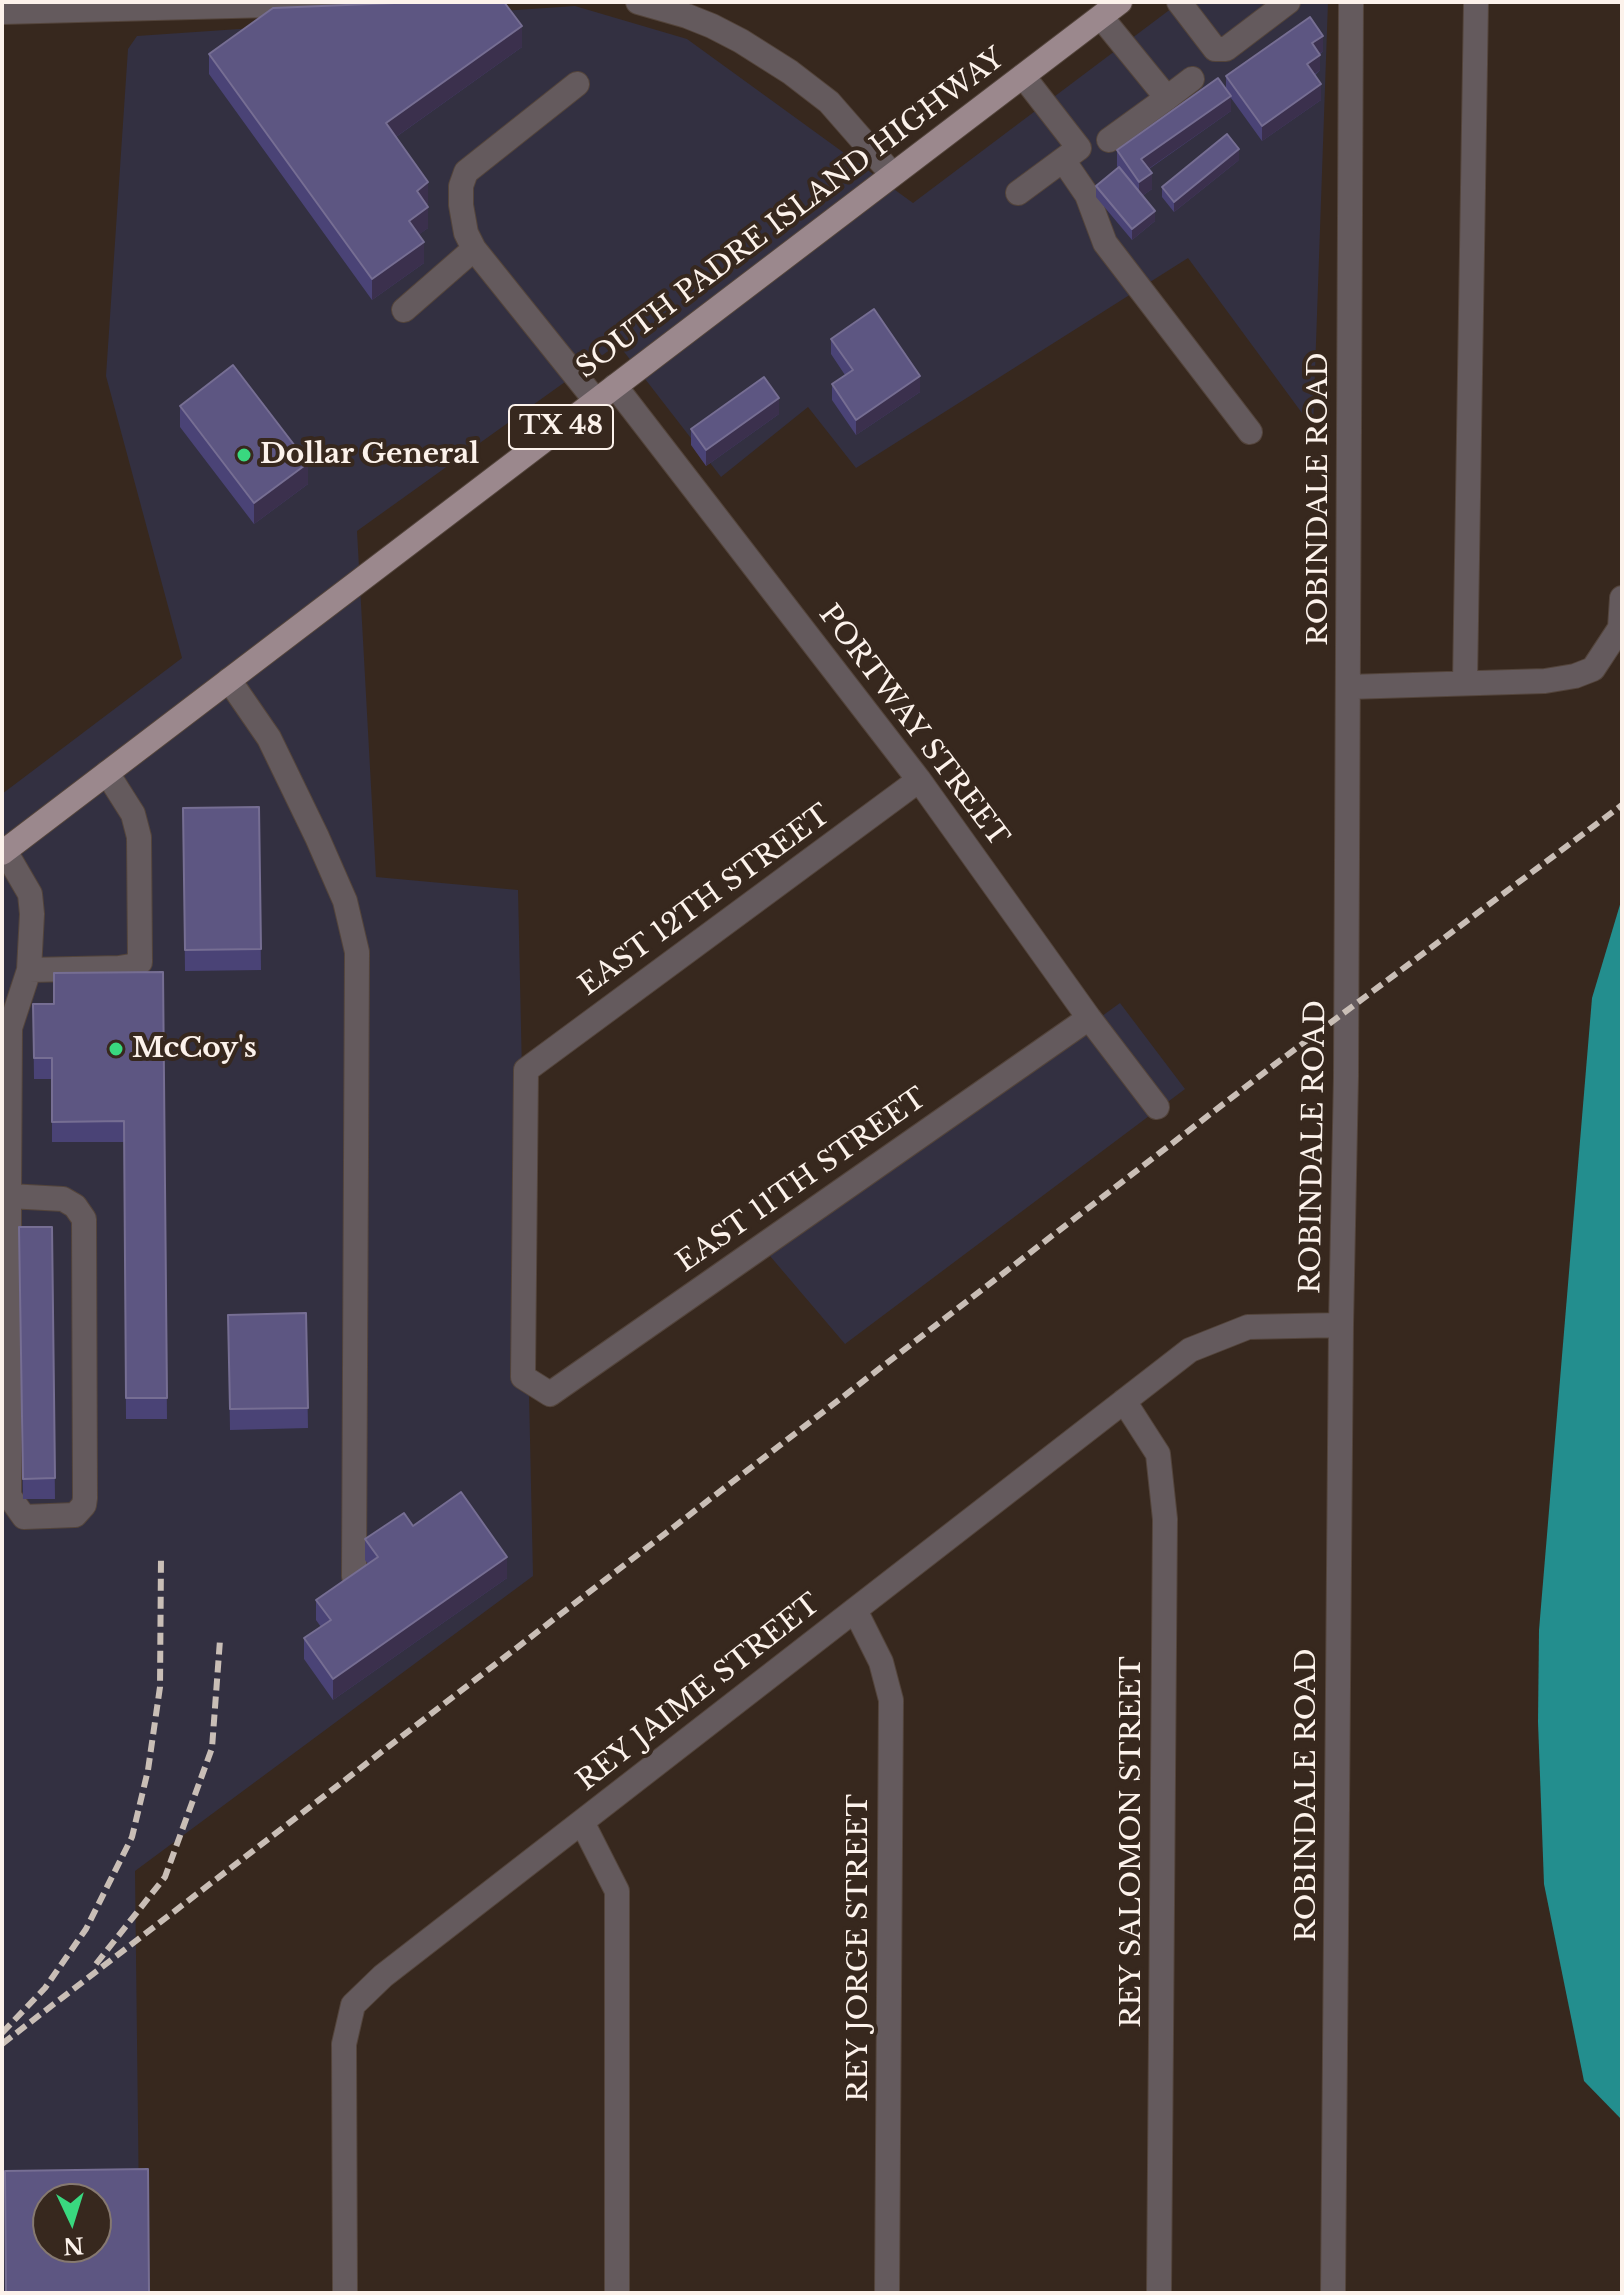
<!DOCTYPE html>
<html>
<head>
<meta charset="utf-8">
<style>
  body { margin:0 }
  #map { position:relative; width:1624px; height:2295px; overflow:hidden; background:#37281e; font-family:"Libre Baskerville",serif }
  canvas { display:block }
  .frame { position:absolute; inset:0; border:4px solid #fcf2eb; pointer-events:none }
  .north { position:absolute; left:32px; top:2183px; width:80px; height:80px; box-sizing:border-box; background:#37281e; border:2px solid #867970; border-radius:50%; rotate:176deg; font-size:22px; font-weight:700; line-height:32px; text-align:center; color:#fcf2eb }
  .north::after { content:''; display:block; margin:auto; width:28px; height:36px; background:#39d87f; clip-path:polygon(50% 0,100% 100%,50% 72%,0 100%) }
</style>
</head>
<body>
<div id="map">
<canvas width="1624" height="2295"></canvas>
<div class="frame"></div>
<div class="north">N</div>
</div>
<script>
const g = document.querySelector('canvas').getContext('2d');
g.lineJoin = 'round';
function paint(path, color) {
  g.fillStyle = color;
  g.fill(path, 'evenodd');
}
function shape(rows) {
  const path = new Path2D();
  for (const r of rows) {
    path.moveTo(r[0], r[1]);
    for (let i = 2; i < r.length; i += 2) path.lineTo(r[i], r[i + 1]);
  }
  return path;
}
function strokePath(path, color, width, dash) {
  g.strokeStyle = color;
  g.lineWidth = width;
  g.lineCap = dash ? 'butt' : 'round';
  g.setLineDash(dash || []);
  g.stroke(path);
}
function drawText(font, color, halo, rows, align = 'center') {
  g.font = font + ' "Libre Baskerville",serif';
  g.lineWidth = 8;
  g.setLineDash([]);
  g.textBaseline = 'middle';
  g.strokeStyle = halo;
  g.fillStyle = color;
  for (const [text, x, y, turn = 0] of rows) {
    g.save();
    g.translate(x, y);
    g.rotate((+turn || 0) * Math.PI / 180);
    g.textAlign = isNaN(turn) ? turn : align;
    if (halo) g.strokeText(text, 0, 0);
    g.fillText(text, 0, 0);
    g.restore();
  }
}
const industrial = shape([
  [1180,2,1328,2,1313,428,1188,258,856,468,808,407,721,477,618,344,357,531,376,877,518,890,533,1576,135,1871,140,2293,2,2293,2,794,182,658,106,376,128,49,137,36,575,6,687,39,913,203],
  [48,2199,96,2199,96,2247,48,2247],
  [1120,1003,1185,1089,845,1344,770,1256]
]);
const water = shape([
  [1622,898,1622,2120,1584,2081,1544,1884,1538,1722,1539,1630,1592,998]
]);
const minor = shape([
  [638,2,687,16,712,26,741,41,790,72,829,102,892,174],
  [1179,2,1215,49,1226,49,1288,2],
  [2,12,385,2],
  [1101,17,1167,98,1109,140],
  [577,84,466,172,461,186,461,205,466,233,474,249,596,401],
  [1167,98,1192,79],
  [1063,160,1087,195,1105,243,1250,432],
  [1018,193,1079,148,1023,76],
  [404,310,474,249],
  [615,386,919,780,1089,1018,1157,1107],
  [229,680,269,738,317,837,345,901,357,952,354,1576],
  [1465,683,1476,2],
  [1348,687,1545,681,1575,676,1593,669,1620,628,1622,598],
  [919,780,526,1070,523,1377,550,1394,1089,1018],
  [5,851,30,894,32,914,29,970,10,1028,9,1196,9,1496,24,1517,75,1515,84,1505,85,1498,84,1219,75,1206,63,1199,9,1196],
  [29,970,119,968,131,966,140,962,139,837,133,814,107,773],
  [1124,1401,1158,1454,1165,1519,1159,2293],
  [855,1610,881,1662,891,1700,887,2293],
  [582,1822,617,1891,617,2293],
  [345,2293,344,2044,353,2005,383,1976,1190,1350,1248,1327,1341,1325],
  [1333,2293,1341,1325,1346,1076,1351,2]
]);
const major = shape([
  [2,853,1120,2]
]);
const rail = shape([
  [96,1964,165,1877,212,1748,220,1640],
  [2,2033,45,1988,86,1929,132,1837,148,1770,160,1687,161,1557],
  [2,2044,1274,1065,1622,805]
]);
const wall = shape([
  [522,47,396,137,428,203,427,204,428,228,418,235,424,263,372,300,209,74,209,54],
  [1323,51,1320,54,1320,70,1315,75,1321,100,1262,141,1231,98,1231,111,1149,169,1152,189,1142,196,1155,221,1132,240,1096,197,1096,186,1118,168,1117,166,1117,150,1226,89,1226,76],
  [1239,160,1174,212,1162,197,1162,187],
  [831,339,920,392,856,435,832,400,832,384,845,375,831,354],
  [180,406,308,484,254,524,180,427],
  [779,414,706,466,691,445,691,429],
  [259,807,261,970,185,971,183,808],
  [163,972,167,1419,126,1419,124,1142,52,1142,52,1079,34,1079,33,1004,54,1004],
  [19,1227,52,1227,55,1499,23,1499],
  [306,1313,308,1428,230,1430,228,1315],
  [413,1526,507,1578,333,1700,304,1659,304,1638,321,1627,316,1620,316,1600,368,1564,365,1560,365,1539]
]);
const shadedWall = shape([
  [522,26,522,47,386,144,386,123],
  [1323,36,1323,51,1312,59,1312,43],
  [1320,55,1320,70,1307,80,1307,64],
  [1321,84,1321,100,1262,141,1262,126],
  [1231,96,1231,111,1141,174,1141,159],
  [1239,149,1239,160,1174,212,1174,202],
  [1152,173,1152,189,1139,198,1139,182],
  [428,182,428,203,417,211,417,191],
  [428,207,428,228,409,242,409,221],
  [1155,211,1155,221,1132,240,1132,229],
  [424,242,424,263,372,300,372,279],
  [920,376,920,392,856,435,856,420],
  [779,398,779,414,706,466,706,450],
  [308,463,308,484,254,524,254,503],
  [507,1557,507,1578,333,1700,333,1679]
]);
const building = shape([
  [419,2,504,2,522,26,386,123,428,182,417,191,428,207,409,221,424,242,372,279,209,54,273,8,419,2],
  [1310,17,1323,36,1312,43,1320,55,1307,64,1321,84,1262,126,1226,76,1310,17],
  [1218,78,1231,96,1141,159,1152,173,1139,182,1117,150,1218,78],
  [1227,134,1239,149,1174,202,1162,187,1227,134],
  [1119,167,1155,211,1132,229,1096,186,1119,167],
  [874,309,920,376,856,420,832,384,853,370,831,339,874,309],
  [233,365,308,463,254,503,180,406,233,365],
  [764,377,779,398,706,450,691,429,764,377],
  [259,807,261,949,185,950,183,808,259,807],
  [163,972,167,1398,126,1398,124,1121,52,1122,52,1058,34,1058,33,1004,54,1004,54,973,163,972],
  [19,1227,52,1227,55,1478,23,1479,19,1227],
  [306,1313,308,1408,230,1409,228,1315,306,1313],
  [461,1492,507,1557,333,1679,304,1638,331,1620,316,1600,378,1557,365,1539,404,1513,413,1526,461,1492],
  [148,2169,149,2293,6,2293,5,2171,148,2169],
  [48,2199,96,2199,96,2247,48,2247,48,2199]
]);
const markers = [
  [244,455,8,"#39d87f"],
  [116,1049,8,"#39d87f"]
];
const shields = [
  [561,427,104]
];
const shieldNames = [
  ["TX 48",561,427]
];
const streetNames = [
  ["SOUTH PADRE ISLAND HIGHWAY",791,214,-37],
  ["ROBINDALE ROAD",1319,499,-90],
  ["PORTWAY STREET",913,726,53],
  ["EAST 12TH STREET",705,901,-36],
  ["ROBINDALE ROAD",1314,1147,-89],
  ["EAST 11TH STREET",802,1181,-35],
  ["REY JAIME STREET",699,1693,-38],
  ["ROBINDALE ROAD",1307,1795,-90],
  ["REY SALOMON STREET",1132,1842,-90],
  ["REY JORGE STREET",859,1948,-90]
];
const poiNames = [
  ["Dollar General",260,455],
  ["McCoy's",132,1049]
];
paint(industrial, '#333041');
paint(water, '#238e8e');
strokePath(minor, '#53443b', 26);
strokePath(major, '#53443b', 26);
strokePath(minor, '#645a5d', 24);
strokePath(major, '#9b888d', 24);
strokePath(rail, '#c9beb6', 6, [12, 6]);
paint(wall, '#4a4376');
paint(shadedWall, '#3b304d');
paint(building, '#5d5682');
strokePath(building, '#766e93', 2);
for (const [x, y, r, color] of markers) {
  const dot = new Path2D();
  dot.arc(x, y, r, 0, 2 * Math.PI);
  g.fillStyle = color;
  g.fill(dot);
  strokePath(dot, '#37281e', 3);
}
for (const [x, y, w] of shields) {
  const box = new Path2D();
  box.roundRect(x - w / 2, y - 22, w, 44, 6);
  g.fillStyle = '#37281e';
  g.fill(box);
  strokePath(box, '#fcf2eb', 2);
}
drawText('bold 26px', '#fcf2eb', null, shieldNames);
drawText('28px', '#fcf2eb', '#37281e', streetNames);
drawText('bold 28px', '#fcf2eb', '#37281e', poiNames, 'left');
</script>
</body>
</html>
